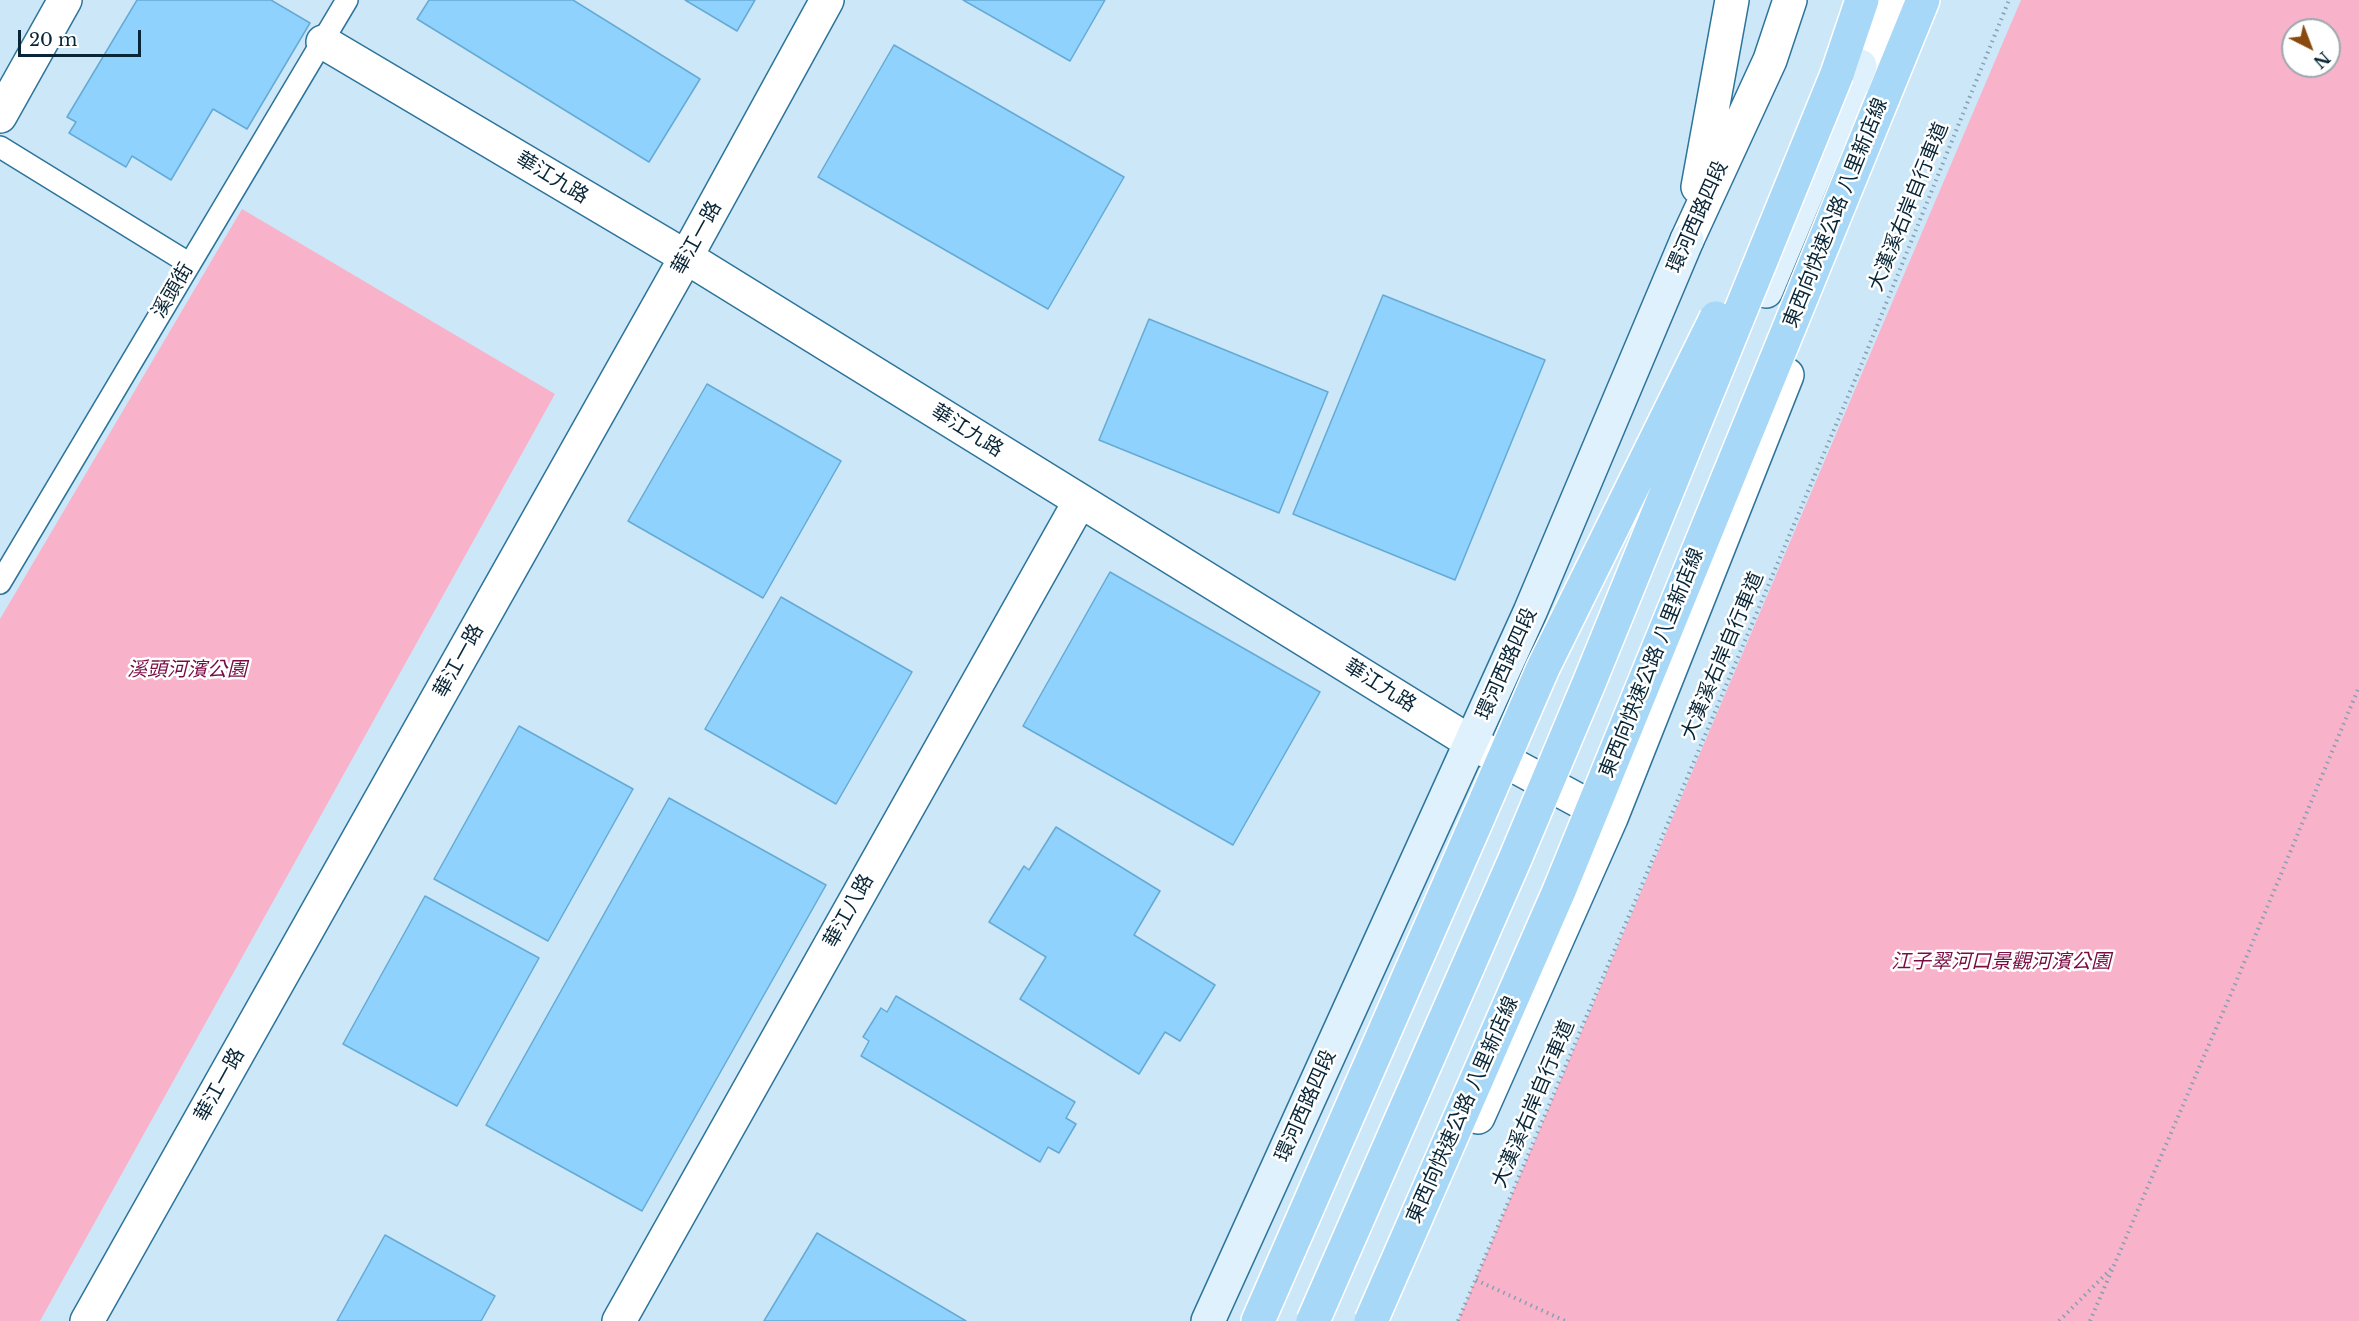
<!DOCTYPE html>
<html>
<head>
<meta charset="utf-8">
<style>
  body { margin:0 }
  #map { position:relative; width:2359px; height:1321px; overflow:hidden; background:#cce7f8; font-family:"Libre Baskerville",serif }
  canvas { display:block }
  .north { position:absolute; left:2281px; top:18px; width:60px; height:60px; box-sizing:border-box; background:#fff; border:2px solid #9ca8af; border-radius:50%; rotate:138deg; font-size:16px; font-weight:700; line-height:24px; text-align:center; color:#082637 }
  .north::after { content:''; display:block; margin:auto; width:21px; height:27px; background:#894a0f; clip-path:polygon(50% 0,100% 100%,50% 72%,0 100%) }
  .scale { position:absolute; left:18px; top:30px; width:123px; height:27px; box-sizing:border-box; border:3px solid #082637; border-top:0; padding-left:8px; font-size:18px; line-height:21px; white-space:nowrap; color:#082637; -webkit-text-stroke:4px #fff; paint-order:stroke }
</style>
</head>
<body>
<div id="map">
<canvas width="2359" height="1321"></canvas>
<div class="north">N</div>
<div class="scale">20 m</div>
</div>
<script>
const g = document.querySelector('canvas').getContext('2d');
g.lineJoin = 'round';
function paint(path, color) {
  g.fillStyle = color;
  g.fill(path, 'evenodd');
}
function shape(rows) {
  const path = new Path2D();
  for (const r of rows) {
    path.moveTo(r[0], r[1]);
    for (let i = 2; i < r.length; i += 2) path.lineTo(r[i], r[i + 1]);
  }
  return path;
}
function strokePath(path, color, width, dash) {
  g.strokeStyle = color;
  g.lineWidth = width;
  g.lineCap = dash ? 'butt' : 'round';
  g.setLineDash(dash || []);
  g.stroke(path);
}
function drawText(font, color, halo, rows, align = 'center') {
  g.font = font + ' "Libre Baskerville","Noto Sans TC",serif';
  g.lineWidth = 5;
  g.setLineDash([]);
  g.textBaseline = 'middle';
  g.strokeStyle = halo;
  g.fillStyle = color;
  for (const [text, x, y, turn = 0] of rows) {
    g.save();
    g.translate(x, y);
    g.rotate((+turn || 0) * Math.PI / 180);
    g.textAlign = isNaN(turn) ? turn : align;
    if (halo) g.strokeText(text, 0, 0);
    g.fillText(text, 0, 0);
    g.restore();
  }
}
const green = shape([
  [2021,0,2359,0,2359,1321,1458,1321],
  [2293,30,2329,30,2329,66,2293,66],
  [242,209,555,394,40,1321,0,1321,0,619]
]);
const building = shape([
  [137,0,271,0,310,23,247,129,213,109,171,180,132,156,126,167,69,133,76,122,67,117,137,0],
  [429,0,573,0,700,79,649,162,417,19,429,0],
  [685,0,755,0,737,31,685,0],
  [963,0,1105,0,1070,61,963,0],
  [894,45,1124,177,1048,309,818,177,894,45],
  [1383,295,1545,360,1455,580,1293,514,1383,295],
  [1149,319,1328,392,1279,513,1099,440,1149,319],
  [707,384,841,461,763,598,628,521,707,384],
  [1110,572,1320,692,1233,845,1023,726,1110,572],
  [781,597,912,672,836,804,705,729,781,597],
  [519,726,633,789,548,941,434,879,519,726],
  [669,798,826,885,642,1211,486,1125,669,798],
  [1056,827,1160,891,1134,935,1215,985,1180,1041,1165,1032,1139,1074,1020,999,1046,957,989,922,1024,866,1029,870,1056,827],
  [425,896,539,958,457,1106,343,1044,425,896],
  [896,996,1075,1102,1066,1118,1076,1124,1059,1153,1048,1147,1040,1162,861,1056,869,1041,863,1037,881,1008,887,1012,896,996],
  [817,1233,966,1321,764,1321,817,1233],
  [385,1235,495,1296,481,1321,337,1321,385,1235]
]);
const path = shape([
  [1476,1280,1565,1321],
  [1458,1321,1860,368,2009,0],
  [2059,1321,2111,1269],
  [2090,1321,2236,982,2359,687]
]);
const service = shape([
  [0,147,190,264],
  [0,583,347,0]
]);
const minor = shape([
  [323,42,686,257,1472,743,1611,818],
  [1478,1117,1611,818,1787,375],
  [87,1321,686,257,827,0],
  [619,1321,1080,501]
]);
const tertiary = shape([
  [1860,66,1899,0],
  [0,116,65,0],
  [1698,187,1732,0],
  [1687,240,1770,60,1790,0]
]);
const secondary = shape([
  [1766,291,1860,66],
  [1208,1321,1530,612,1687,240]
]);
const trunk = shape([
  [1837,74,1862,0],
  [1883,98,1923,0],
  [1258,1321,1471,834]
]);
const trunkBridge = shape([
  [1471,834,1543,668,1716,318],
  [1313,1321,1515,859,1589,683,1837,74],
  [1371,1321,1559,891,1883,98]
]);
const streetNames = [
  ["華江九路",552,178,31],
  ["大漢溪右岸自行車道",1909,207,-68],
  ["東西向快速公路 八里新店線",1836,213,-68],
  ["環河西路四段",1698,217,-66],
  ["華江一路",697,238,-61],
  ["溪頭街",173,291,-59],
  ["華江九路",967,431,32],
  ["大漢溪右岸自行車道",1723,656,-67],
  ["華江一路",459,661,-61],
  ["東西向快速公路 八里新店線",1652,663,-68],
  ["環河西路四段",1507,664,-66],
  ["華江九路",1380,686,32],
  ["華江八路",849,911,-61],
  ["華江一路",220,1085,-61],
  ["大漢溪右岸自行車道",1534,1104,-67],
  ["環河西路四段",1306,1106,-66],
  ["東西向快速公路 八里新店線",1463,1110,-66]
];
const parkNames = [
  ["溪頭河濱公園",187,670],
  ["江子翠河口景觀河濱公園",2001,962]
];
paint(green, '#f8b3cb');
paint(building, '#8ed2fd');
strokePath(building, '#65aad4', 1.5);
strokePath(service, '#2d749b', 24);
strokePath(minor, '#2d749b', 36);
strokePath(tertiary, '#2d749b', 36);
strokePath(secondary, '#2d749b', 36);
strokePath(trunk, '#fff', 36);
strokePath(path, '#84a0b1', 4, [1.5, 4.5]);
strokePath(service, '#fff', 21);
strokePath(minor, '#fff', 33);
strokePath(tertiary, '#fff', 33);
strokePath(secondary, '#dff1fc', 33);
strokePath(trunk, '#a8d8f7', 33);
strokePath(trunkBridge, '#fff', 36, []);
strokePath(trunkBridge, '#a8d8f7', 33);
drawText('20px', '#082637', '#fff', streetNames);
drawText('italic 20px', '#790c44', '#fff', parkNames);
</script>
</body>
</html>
